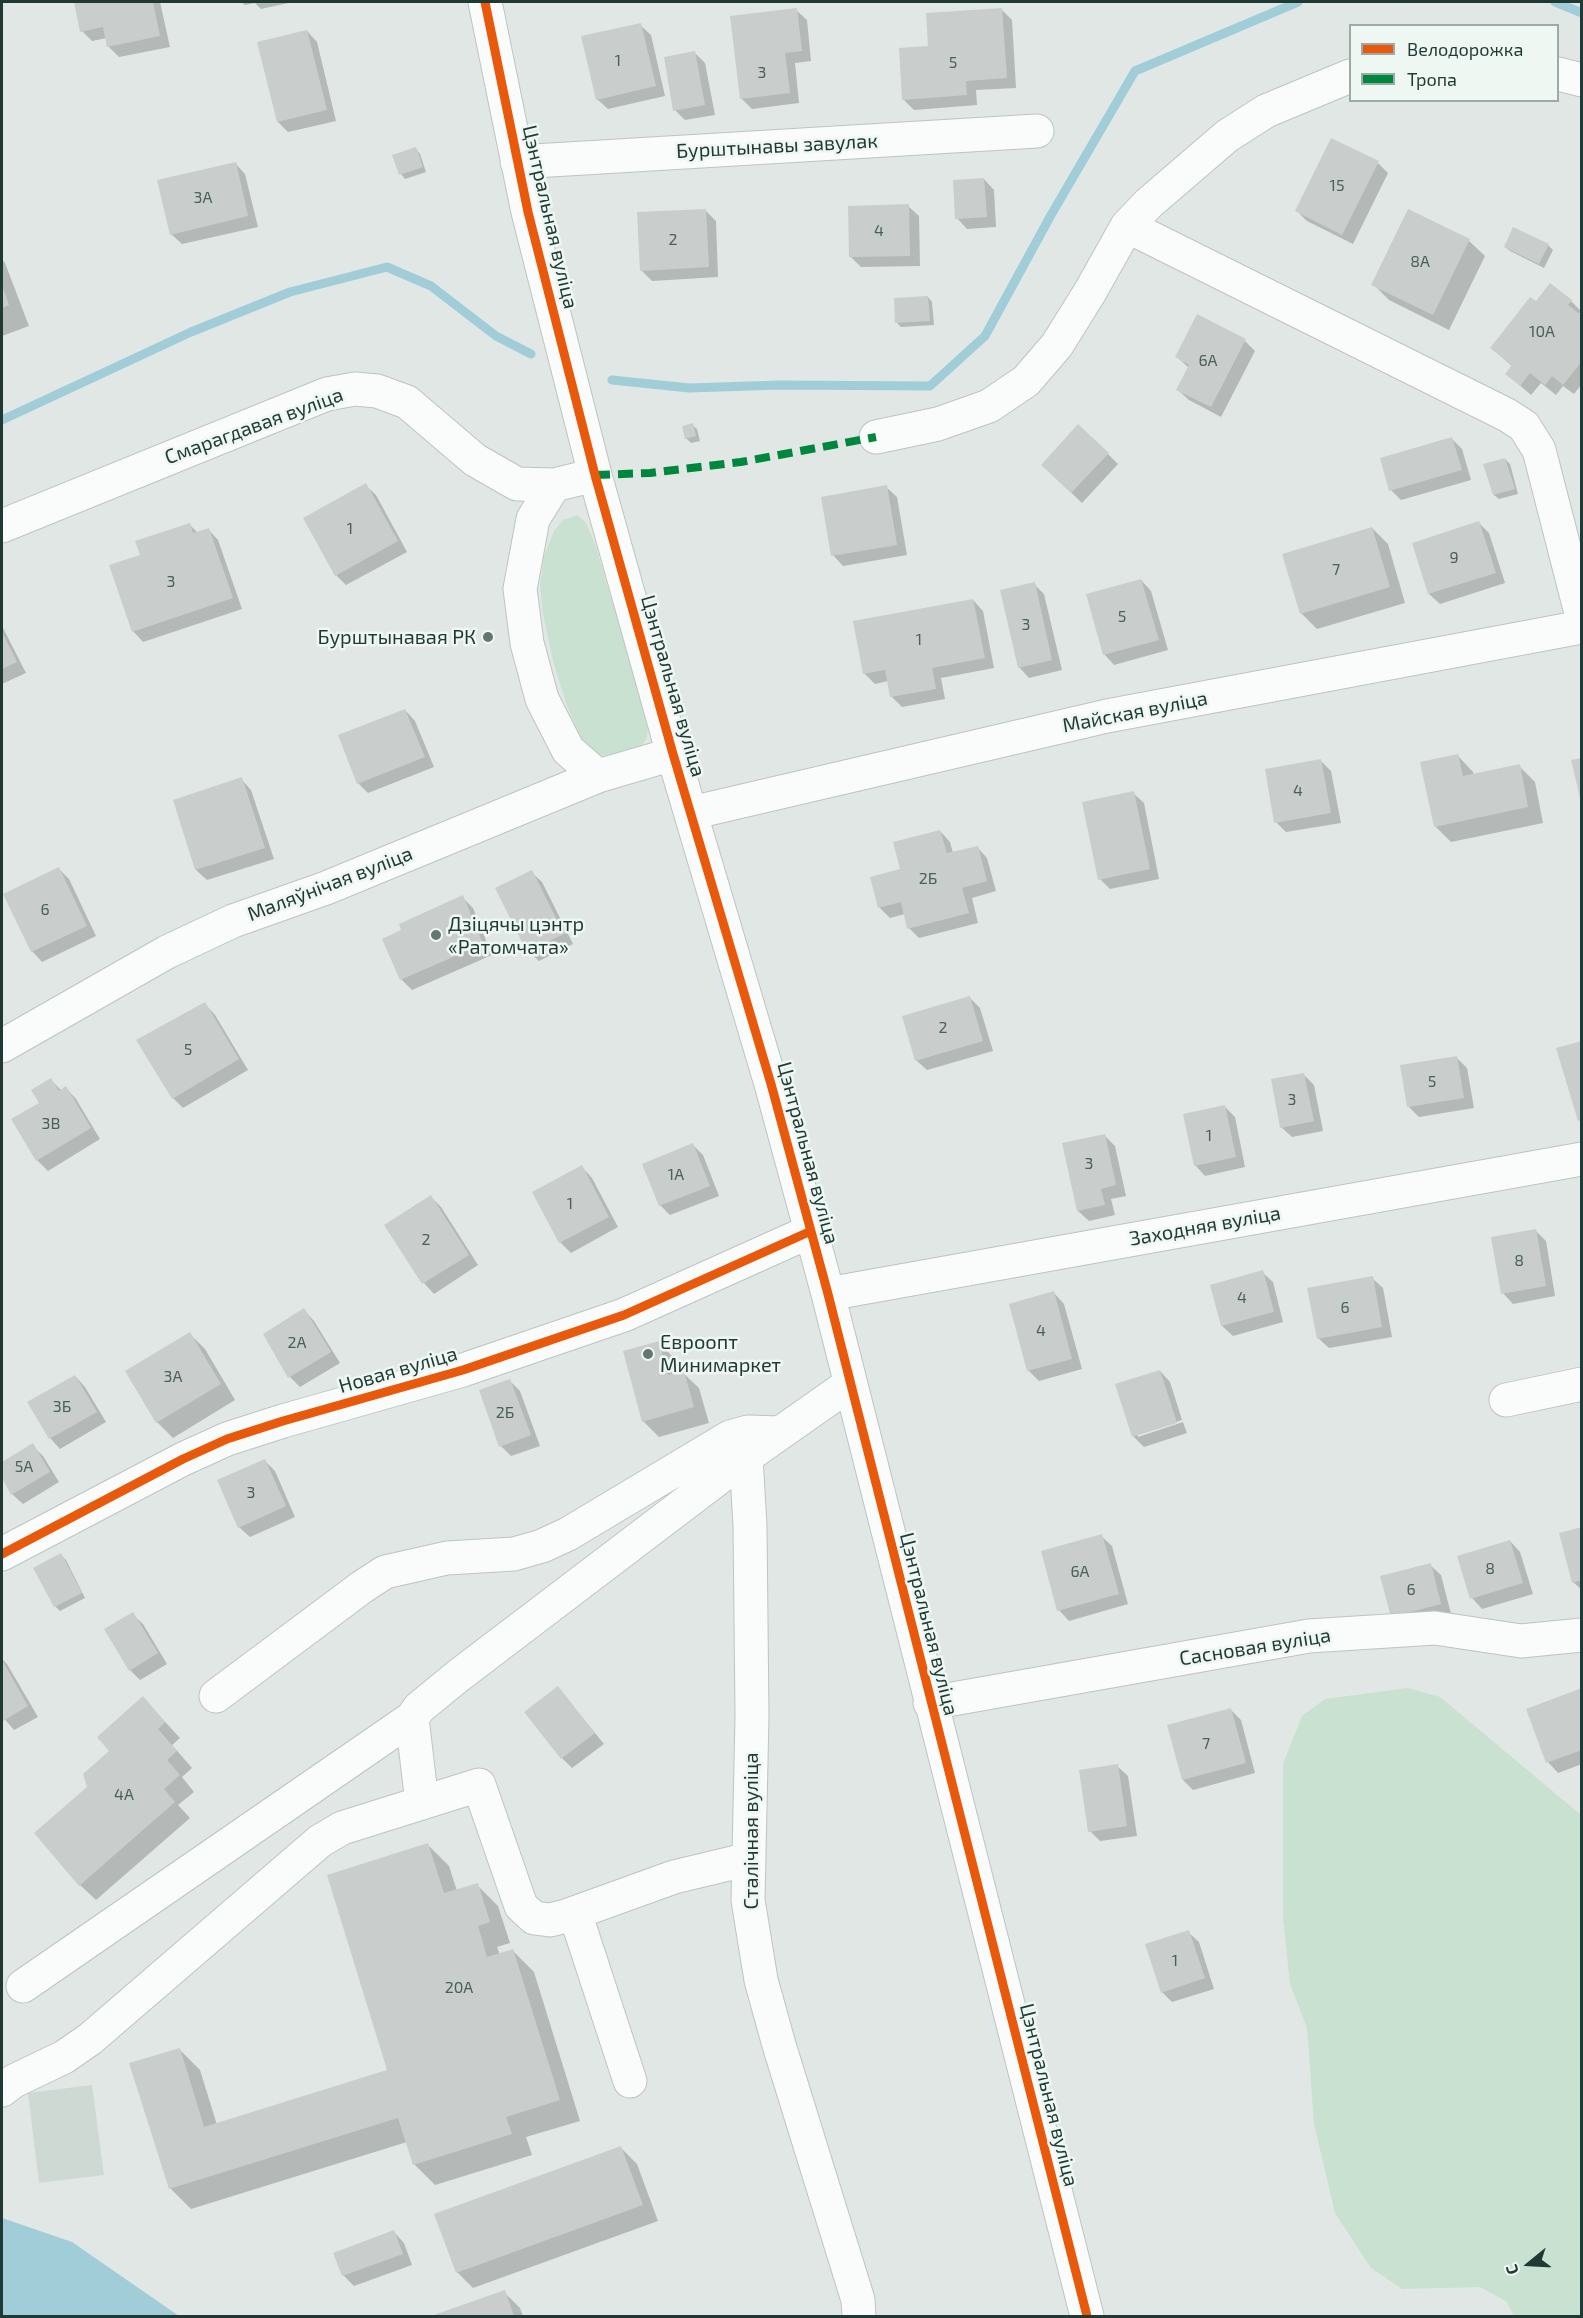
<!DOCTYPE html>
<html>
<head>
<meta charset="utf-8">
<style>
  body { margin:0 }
  #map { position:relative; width:1583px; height:2318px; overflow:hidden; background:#e1e7e4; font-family:"Exo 2",sans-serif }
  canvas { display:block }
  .frame { position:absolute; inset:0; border:3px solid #1f3a34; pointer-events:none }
  .legend { position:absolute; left:1349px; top:24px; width:210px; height:78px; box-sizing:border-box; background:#eff7f3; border:2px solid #9caba7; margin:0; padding:8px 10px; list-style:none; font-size:18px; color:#1f3a34 }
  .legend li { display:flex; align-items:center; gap:12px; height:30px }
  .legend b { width:30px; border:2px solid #9caba7 }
  .north { position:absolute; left:1499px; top:2234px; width:60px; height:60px; -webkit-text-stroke:4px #eff7f3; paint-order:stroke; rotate:252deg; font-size:16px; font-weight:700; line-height:24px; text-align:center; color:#1f3a34 }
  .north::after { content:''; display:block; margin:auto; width:21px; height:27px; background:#1f3a34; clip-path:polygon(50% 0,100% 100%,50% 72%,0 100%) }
</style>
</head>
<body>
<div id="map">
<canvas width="1583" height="2318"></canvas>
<div class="frame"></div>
<ul class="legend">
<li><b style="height:8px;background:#e8590c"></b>Велодорожка</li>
<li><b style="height:8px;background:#00873e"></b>Тропа</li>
</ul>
<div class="north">С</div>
</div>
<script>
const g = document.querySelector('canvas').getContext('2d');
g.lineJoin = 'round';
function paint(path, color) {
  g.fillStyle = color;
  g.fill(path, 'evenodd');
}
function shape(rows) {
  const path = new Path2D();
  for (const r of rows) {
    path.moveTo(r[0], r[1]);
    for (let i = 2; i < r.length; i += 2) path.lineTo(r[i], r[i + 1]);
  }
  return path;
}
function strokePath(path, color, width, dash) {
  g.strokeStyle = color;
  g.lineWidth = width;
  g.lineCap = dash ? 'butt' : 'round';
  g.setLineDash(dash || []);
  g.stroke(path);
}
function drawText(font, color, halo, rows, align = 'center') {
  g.font = font + ' "Exo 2",sans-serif';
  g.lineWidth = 5;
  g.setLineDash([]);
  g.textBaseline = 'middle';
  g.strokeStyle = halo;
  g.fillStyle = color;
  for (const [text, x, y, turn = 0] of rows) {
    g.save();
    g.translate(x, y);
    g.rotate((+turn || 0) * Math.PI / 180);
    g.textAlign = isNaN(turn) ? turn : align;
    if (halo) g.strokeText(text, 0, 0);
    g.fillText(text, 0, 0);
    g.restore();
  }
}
const built = shape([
  [92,2085,104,2175,39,2183,28,2093]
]);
const green = shape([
  [577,515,586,523,595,544,648,723,647,737,641,747,619,754,595,756,586,749,567,706,553,661,542,609,540,584,544,556,554,531,563,520],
  [1408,1688,1440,1697,1581,1815,1581,2316,1514,2316,1506,2301,1480,2287,1402,2289,1371,2268,1335,2213,1314,2124,1307,2028,1290,1984,1283,1917,1283,1764,1302,1716,1325,1699]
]);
const water = shape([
  [2,2218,72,2242,179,2316,2,2316]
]);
const shadow = shape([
  [76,2,160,2,170,47,119,57,109,47,107,38,92,41,82,31],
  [241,2,293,2,261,9,255,3,245,5],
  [1001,9,1012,20,1016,88,976,90,977,105,914,110,903,99,930,47],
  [796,10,807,20,811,61,795,63,799,103,752,109,741,98],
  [640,25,651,35,665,96,608,109,597,99],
  [307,31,317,42,336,121,288,132,278,122],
  [695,53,705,63,715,115,685,120,675,110],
  [416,149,420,154,426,172,405,179,401,174],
  [235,163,245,174,258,227,182,244,171,234],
  [1378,163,1388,173,1353,244,1307,221,1297,211],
  [984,179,994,190,996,227,967,229,957,218],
  [908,206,919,216,920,266,861,267,850,256],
  [705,210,716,221,718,277,652,281,641,270],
  [1469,241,1485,256,1449,330,1389,300,1373,284],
  [1548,245,1553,250,1544,268,1510,251,1505,247],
  [2,259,5,263,29,326,2,336],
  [928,297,932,302,934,325,901,327,897,323],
  [1571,301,1581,311,1578,315,1582,317,1582,384,1574,394,1563,386,1556,395,1541,383,1531,395,1507,374,1513,367,1492,348,1536,304],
  [1245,341,1255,351,1221,417,1189,400,1178,390,1189,368,1177,357],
  [692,425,697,429,700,441,691,443,686,438],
  [1452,439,1462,449,1471,480,1401,500,1391,490],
  [1108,454,1118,464,1082,503,1053,475],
  [1505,459,1510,464,1518,494,1499,499,1494,495],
  [365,485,376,495,407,552,346,585,336,575],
  [886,487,897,497,907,555,843,566,833,555],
  [1479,523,1489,533,1505,583,1440,604,1429,594],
  [189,524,198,533,208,529,218,540,242,609,143,642,133,631,142,556],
  [1372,528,1388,544,1405,603,1317,629,1301,613],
  [1141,580,1151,591,1168,650,1114,665,1104,654],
  [1034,584,1044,594,1062,670,1029,678,1019,667],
  [973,600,983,611,994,668,941,678,945,699,902,707,892,697,888,681,875,684,864,673],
  [2,626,26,673,2,684],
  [405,710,415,721,434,767,368,793,358,783],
  [1458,756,1473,772,1474,775,1519,766,1535,782,1543,823,1451,842,1436,827],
  [1321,761,1331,771,1341,823,1286,832,1276,822],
  [241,779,251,790,274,859,207,880,196,870,174,801],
  [1133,793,1144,803,1159,879,1110,889,1100,879],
  [940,831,950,842,953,853,977,847,987,858,996,891,972,898,978,923,919,938,909,928,905,914,890,918,879,907,901,870],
  [59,869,69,879,96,936,42,962,32,951],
  [531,872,542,882,573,944,539,961,528,951],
  [462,897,473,908,492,955,412,990,402,980,384,940],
  [970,998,980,1008,993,1051,927,1070,916,1060],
  [205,1004,215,1015,248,1070,183,1108,173,1098],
  [1457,1058,1467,1068,1474,1108,1419,1117,1409,1107],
  [1303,1074,1314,1085,1323,1131,1292,1137,1281,1127],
  [51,1080,62,1091,66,1088,76,1099,100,1139,48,1171,37,1160,13,1120,41,1103],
  [1225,1107,1235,1117,1245,1167,1205,1176,1195,1165],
  [1105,1136,1115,1146,1126,1196,1111,1199,1115,1215,1089,1221,1078,1211],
  [693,1145,703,1155,719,1196,670,1215,660,1205],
  [582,1167,592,1178,618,1227,571,1253,560,1242],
  [431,1197,441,1207,478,1265,434,1294,424,1283,386,1225],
  [1535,1230,1546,1241,1555,1296,1513,1304,1503,1293],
  [1262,1272,1273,1282,1283,1322,1233,1336,1222,1326],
  [1372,1278,1383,1288,1392,1337,1329,1348,1318,1338],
  [1054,1293,1064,1304,1082,1369,1039,1381,1028,1370],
  [304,1310,314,1321,340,1363,300,1387,290,1377],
  [190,1334,205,1349,235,1400,173,1438,157,1422],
  [658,1342,674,1358,679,1374,683,1373,699,1388,709,1423,659,1437,643,1421],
  [1160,1371,1170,1382,1182,1420,1138,1434,1138,1437,1183,1422,1187,1433,1144,1447,1134,1437,1116,1385],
  [75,1376,85,1387,106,1422,60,1449,50,1438],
  [510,1381,520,1391,540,1446,511,1456,501,1446],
  [32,1445,43,1456,59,1482,23,1504,12,1494,2,1476,2,1464],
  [265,1461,275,1471,295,1517,250,1537,239,1527],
  [1582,1529,1582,1590,1573,1582],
  [1101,1536,1112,1546,1128,1604,1069,1621,1059,1610],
  [1510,1541,1520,1552,1533,1594,1482,1609,1472,1598],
  [61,1555,66,1560,85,1598,60,1611,55,1606],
  [1430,1565,1441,1575,1451,1614,1392,1616],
  [132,1614,143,1624,167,1664,140,1680,130,1670],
  [2,1659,7,1664,38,1717,14,1730,2,1716],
  [558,1688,604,1744,572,1768,562,1758],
  [1582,1690,1582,1764,1558,1773,1548,1762],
  [143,1698,180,1738,172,1745,192,1768,182,1777,194,1792,178,1805,190,1818,96,1900,80,1885,89,1787],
  [1230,1709,1241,1720,1255,1773,1193,1790,1183,1780],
  [1117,1766,1128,1776,1137,1836,1100,1841,1090,1831],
  [428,1845,449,1866,457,1891,477,1885,498,1906,510,1943,497,1947,500,1955,513,1951,534,1972,580,2121,526,2137,532,2155,435,2185,414,2164,407,2142,191,2209,170,2188,179,2049,200,2070,217,2125,389,2071],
  [1188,1932,1199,1942,1214,1989,1172,2002,1162,1992],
  [621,2148,637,2164,658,2221,473,2288,457,2272],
  [394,2232,404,2243,412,2265,354,2286,343,2275],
  [504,2292,520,2308,523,2316,434,2316]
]);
const stream = shape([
  [1555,2,1582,13],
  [612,380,689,388,781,385,930,386,985,336,1051,215,1135,71,1298,2],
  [2,420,191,332,290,292,387,267,431,286,496,336,531,354]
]);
const building = shape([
  [74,2,153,2,160,36,107,47,103,27,80,32],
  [797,8,802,51,785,53,790,93,740,99,730,16],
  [1002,8,1007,78,966,81,967,95,902,100,899,48,928,46,926,13],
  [641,23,656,86,596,100,581,36],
  [307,30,327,110,277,122,257,42],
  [695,51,705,105,673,111,664,57],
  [1331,138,1379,161,1342,235,1295,211],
  [416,147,423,167,399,175,392,155],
  [236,162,248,216,170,235,157,180],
  [984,178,987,217,955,219,953,180],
  [909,204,910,256,849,257,848,206],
  [706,209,709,267,640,271,637,212],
  [1408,209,1470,239,1433,315,1371,285],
  [1513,227,1549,244,1539,264,1504,247],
  [1550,283,1572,300,1568,305,1582,316,1582,361,1563,385,1552,376,1545,385,1530,373,1520,386,1505,374,1512,365,1490,348,1530,297,1536,301],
  [2,285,9,305,2,308],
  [928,296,930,321,895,323,894,298],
  [1197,314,1246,339,1211,407,1176,390,1189,365,1175,357],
  [693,423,696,436,685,439,682,426],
  [1078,424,1109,453,1071,493,1041,465],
  [1452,437,1462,470,1389,491,1380,458],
  [1505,458,1515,489,1493,495,1483,464],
  [366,483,398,541,335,576,303,518],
  [887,485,897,545,831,556,821,497],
  [1479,521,1496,573,1428,594,1412,543],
  [190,523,193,533,209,528,233,598,132,632,109,565,140,555,135,541],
  [1372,527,1390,587,1300,614,1282,554],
  [1141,579,1159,640,1103,655,1086,594],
  [1035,582,1052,660,1018,668,1000,590],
  [973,599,985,658,932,668,936,689,890,697,885,670,863,674,853,621],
  [2,632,17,662,2,669],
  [405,709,425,757,357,784,338,735],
  [1458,754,1463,776,1520,764,1528,807,1434,827,1420,762],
  [1582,758,1582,802,1581,802,1571,760],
  [1321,759,1331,813,1274,823,1265,769],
  [242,777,265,848,195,870,173,800],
  [1134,791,1150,869,1098,880,1082,802],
  [940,830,947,853,978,846,987,881,962,888,969,913,907,929,901,902,878,908,870,877,900,869,893,842],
  [59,867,87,926,31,952,3,894],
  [532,870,564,934,527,952,495,888],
  [463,895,483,944,400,980,382,939,401,930,399,924],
  [970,996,983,1041,915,1061,902,1016],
  [205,1002,239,1059,172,1099,136,1040],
  [1582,1041,1582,1120,1578,1121,1556,1048],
  [1457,1056,1464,1098,1407,1107,1400,1065],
  [1304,1073,1314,1121,1280,1128,1271,1079],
  [51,1078,59,1091,66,1086,91,1128,36,1161,11,1119,39,1103,31,1090],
  [1225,1105,1236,1157,1194,1166,1183,1114],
  [1105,1134,1116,1185,1101,1189,1105,1205,1077,1211,1062,1143],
  [693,1143,710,1186,659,1206,642,1164],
  [582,1165,609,1217,559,1243,532,1192],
  [431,1195,469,1255,422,1284,384,1225],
  [1536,1229,1546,1286,1501,1294,1491,1237],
  [1263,1270,1274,1312,1221,1326,1210,1285],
  [1373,1276,1382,1327,1317,1339,1307,1288],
  [1054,1291,1072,1359,1027,1371,1009,1304],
  [304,1308,331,1352,288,1378,263,1334],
  [190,1332,221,1384,156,1423,125,1371],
  [659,1341,668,1375,684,1371,694,1407,642,1422,623,1351],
  [1160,1370,1177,1423,1132,1437,1115,1384],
  [75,1375,97,1412,49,1439,27,1402],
  [510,1379,531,1435,499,1447,479,1390],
  [33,1443,50,1472,11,1495,2,1478,2,1462],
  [265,1459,286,1506,238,1528,217,1480],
  [1582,1527,1582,1580,1572,1583,1559,1533],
  [1102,1534,1119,1594,1057,1611,1041,1551],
  [1510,1540,1523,1583,1470,1599,1457,1556],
  [61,1553,82,1593,54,1607,33,1568],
  [1431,1563,1441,1604,1391,1617,1380,1576],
  [133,1612,158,1653,129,1671,104,1629],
  [2,1660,28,1706,3,1721,2,1719],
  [558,1686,595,1733,561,1759,524,1712],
  [1582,1688,1582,1750,1546,1763,1526,1709],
  [143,1696,165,1722,158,1729,177,1751,167,1760,180,1775,164,1789,175,1802,79,1886,34,1833,87,1787,83,1774,109,1751,97,1737],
  [1231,1708,1246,1763,1182,1780,1167,1725],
  [1118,1764,1127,1826,1088,1832,1079,1770],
  [428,1843,444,1893,478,1883,490,1922,478,1926,487,1957,513,1949,560,2100,506,2117,512,2134,413,2165,398,2118,169,2189,129,2063,180,2048,204,2127,387,2070,327,1875],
  [1189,1930,1205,1978,1161,1993,1145,1944],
  [621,2146,643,2205,456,2273,434,2214],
  [394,2230,403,2254,342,2276,333,2253],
  [505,2290,514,2316,431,2316]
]);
const minor = shape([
  [485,2,528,212,595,475,673,754,771,1084,828,1294,1087,2316],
  [1558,74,1582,80],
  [517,162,1037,131],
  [1127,226,1507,415,1524,426,1539,450,1582,617],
  [876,437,938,424,989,406,1026,381,1057,345,1090,292,1127,226,1149,203,1227,136,1266,111,1350,76],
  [554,485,533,519,520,589,527,643,542,699,568,750,598,776],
  [2,526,327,394,355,389,377,391,407,402,475,460,517,484,554,485,595,475],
  [691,813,1107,716,1582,627],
  [2,1046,167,952,233,921,326,888,598,776,673,754],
  [828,1294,1582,1159],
  [850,1384,746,1457,750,1525,752,1716,748,1900,761,1980,779,2045,858,2300,859,2316],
  [1506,1400,1582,1384],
  [2,1554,183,1459,227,1439,283,1421,463,1370,624,1315,811,1231],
  [216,1696,362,1587,385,1572,447,1558,514,1554,542,1546,568,1534,730,1437,748,1432,780,1433],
  [930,1703,1309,1636,1435,1628,1521,1641,1582,1635],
  [422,1803,412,1718,419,1708,458,1676,746,1457],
  [575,1913,630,2081],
  [23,1986,412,1718],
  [2,2090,14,2081,64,2057,90,2039,320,1841,342,1828,479,1785,521,1906,534,1918,550,1920,566,1916,674,1877,749,1859]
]);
const quiet = shape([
  [595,475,650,473,741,462,876,437]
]);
const cycleway = shape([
  [485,2,528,212,595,475,673,754,771,1084,828,1294,1087,2316],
  [2,1554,183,1459,227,1439,283,1421,463,1370,624,1315,811,1231]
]);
const markers = [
  [488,637,6,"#637772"],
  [436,935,6,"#637772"],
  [648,1354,6,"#637772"]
];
const numberNames = [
  ["1",618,61],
  ["5",953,63],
  ["3",762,73],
  ["15",1337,186],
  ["3А",203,198],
  ["4",879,231],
  ["2",673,240],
  ["8А",1420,262],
  ["10А",1542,332],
  ["6А",1208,361],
  ["1",350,529],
  ["9",1454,558],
  ["7",1336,570],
  ["3",171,582],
  ["5",1122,617],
  ["3",1026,625],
  ["1",919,640],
  ["4",1298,791],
  ["2Б",928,879],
  ["6",45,910],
  ["2",943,1028],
  ["5",188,1050],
  ["5",1432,1082],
  ["3",1292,1100],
  ["3В",51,1124],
  ["1",1209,1136],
  ["3",1089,1164],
  ["1А",676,1175],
  ["1",570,1204],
  ["2",426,1240],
  ["8",1519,1261],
  ["4",1242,1298],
  ["6",1345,1308],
  ["4",1041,1331],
  ["2А",297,1343],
  ["3А",173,1377],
  ["3Б",62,1407],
  ["2Б",505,1413],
  ["5А",24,1467],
  ["3",251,1493],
  ["8",1490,1569],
  ["6А",1080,1572],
  ["6",1411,1590],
  ["7",1206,1744],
  ["4А",124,1795],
  ["1",1175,1961],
  ["20А",459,1988]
];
const streetNames = [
  ["Бурштынавы завулак",777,146,-3],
  ["Цэнтральная вуліца",550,217,77],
  ["Смарагдавая вуліца",254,426,-20],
  ["Цэнтральная вуліца",673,686,74],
  ["Майская вуліца",1135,712,-11],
  ["Маляўнічая вуліца",330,884,-21],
  ["Цэнтральная вуліца",808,1153,75],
  ["Заходняя вуліца",1205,1226,-10],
  ["Новая вуліца",398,1370,-16],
  ["Цэнтральная вуліца",929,1624,76],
  ["Сасновая вуліца",1255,1647,-9],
  ["Сталічная вуліца",751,1831,-90],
  ["Цэнтральная вуліца",1049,2095,76]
];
const poiNames = [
  ["Бурштынавая РК",476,637,"right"],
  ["Дзіцячы цэнтр",448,924],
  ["«Ратомчата»",448,947],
  ["Евроопт",660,1342],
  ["Минимаркет",660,1365]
];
paint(built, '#ced9d4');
paint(green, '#c9e1d1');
paint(water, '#a0cdd7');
paint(shadow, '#0003');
strokePath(stream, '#a0cdd7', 9);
paint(building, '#c9cecc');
strokePath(minor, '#bec4c1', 35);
strokePath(minor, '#fafbfb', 33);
strokePath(quiet, '#00873e', 8, [15, 8]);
strokePath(cycleway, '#e8590c', 9);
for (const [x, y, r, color] of markers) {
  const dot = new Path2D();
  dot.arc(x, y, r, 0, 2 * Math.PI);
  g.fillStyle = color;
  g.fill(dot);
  strokePath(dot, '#eff7f3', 2);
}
drawText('16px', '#4a605b', null, numberNames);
drawText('20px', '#1f3a34', '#eff7f3', streetNames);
drawText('20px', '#1f3a34', '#eff7f3', poiNames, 'left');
</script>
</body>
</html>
